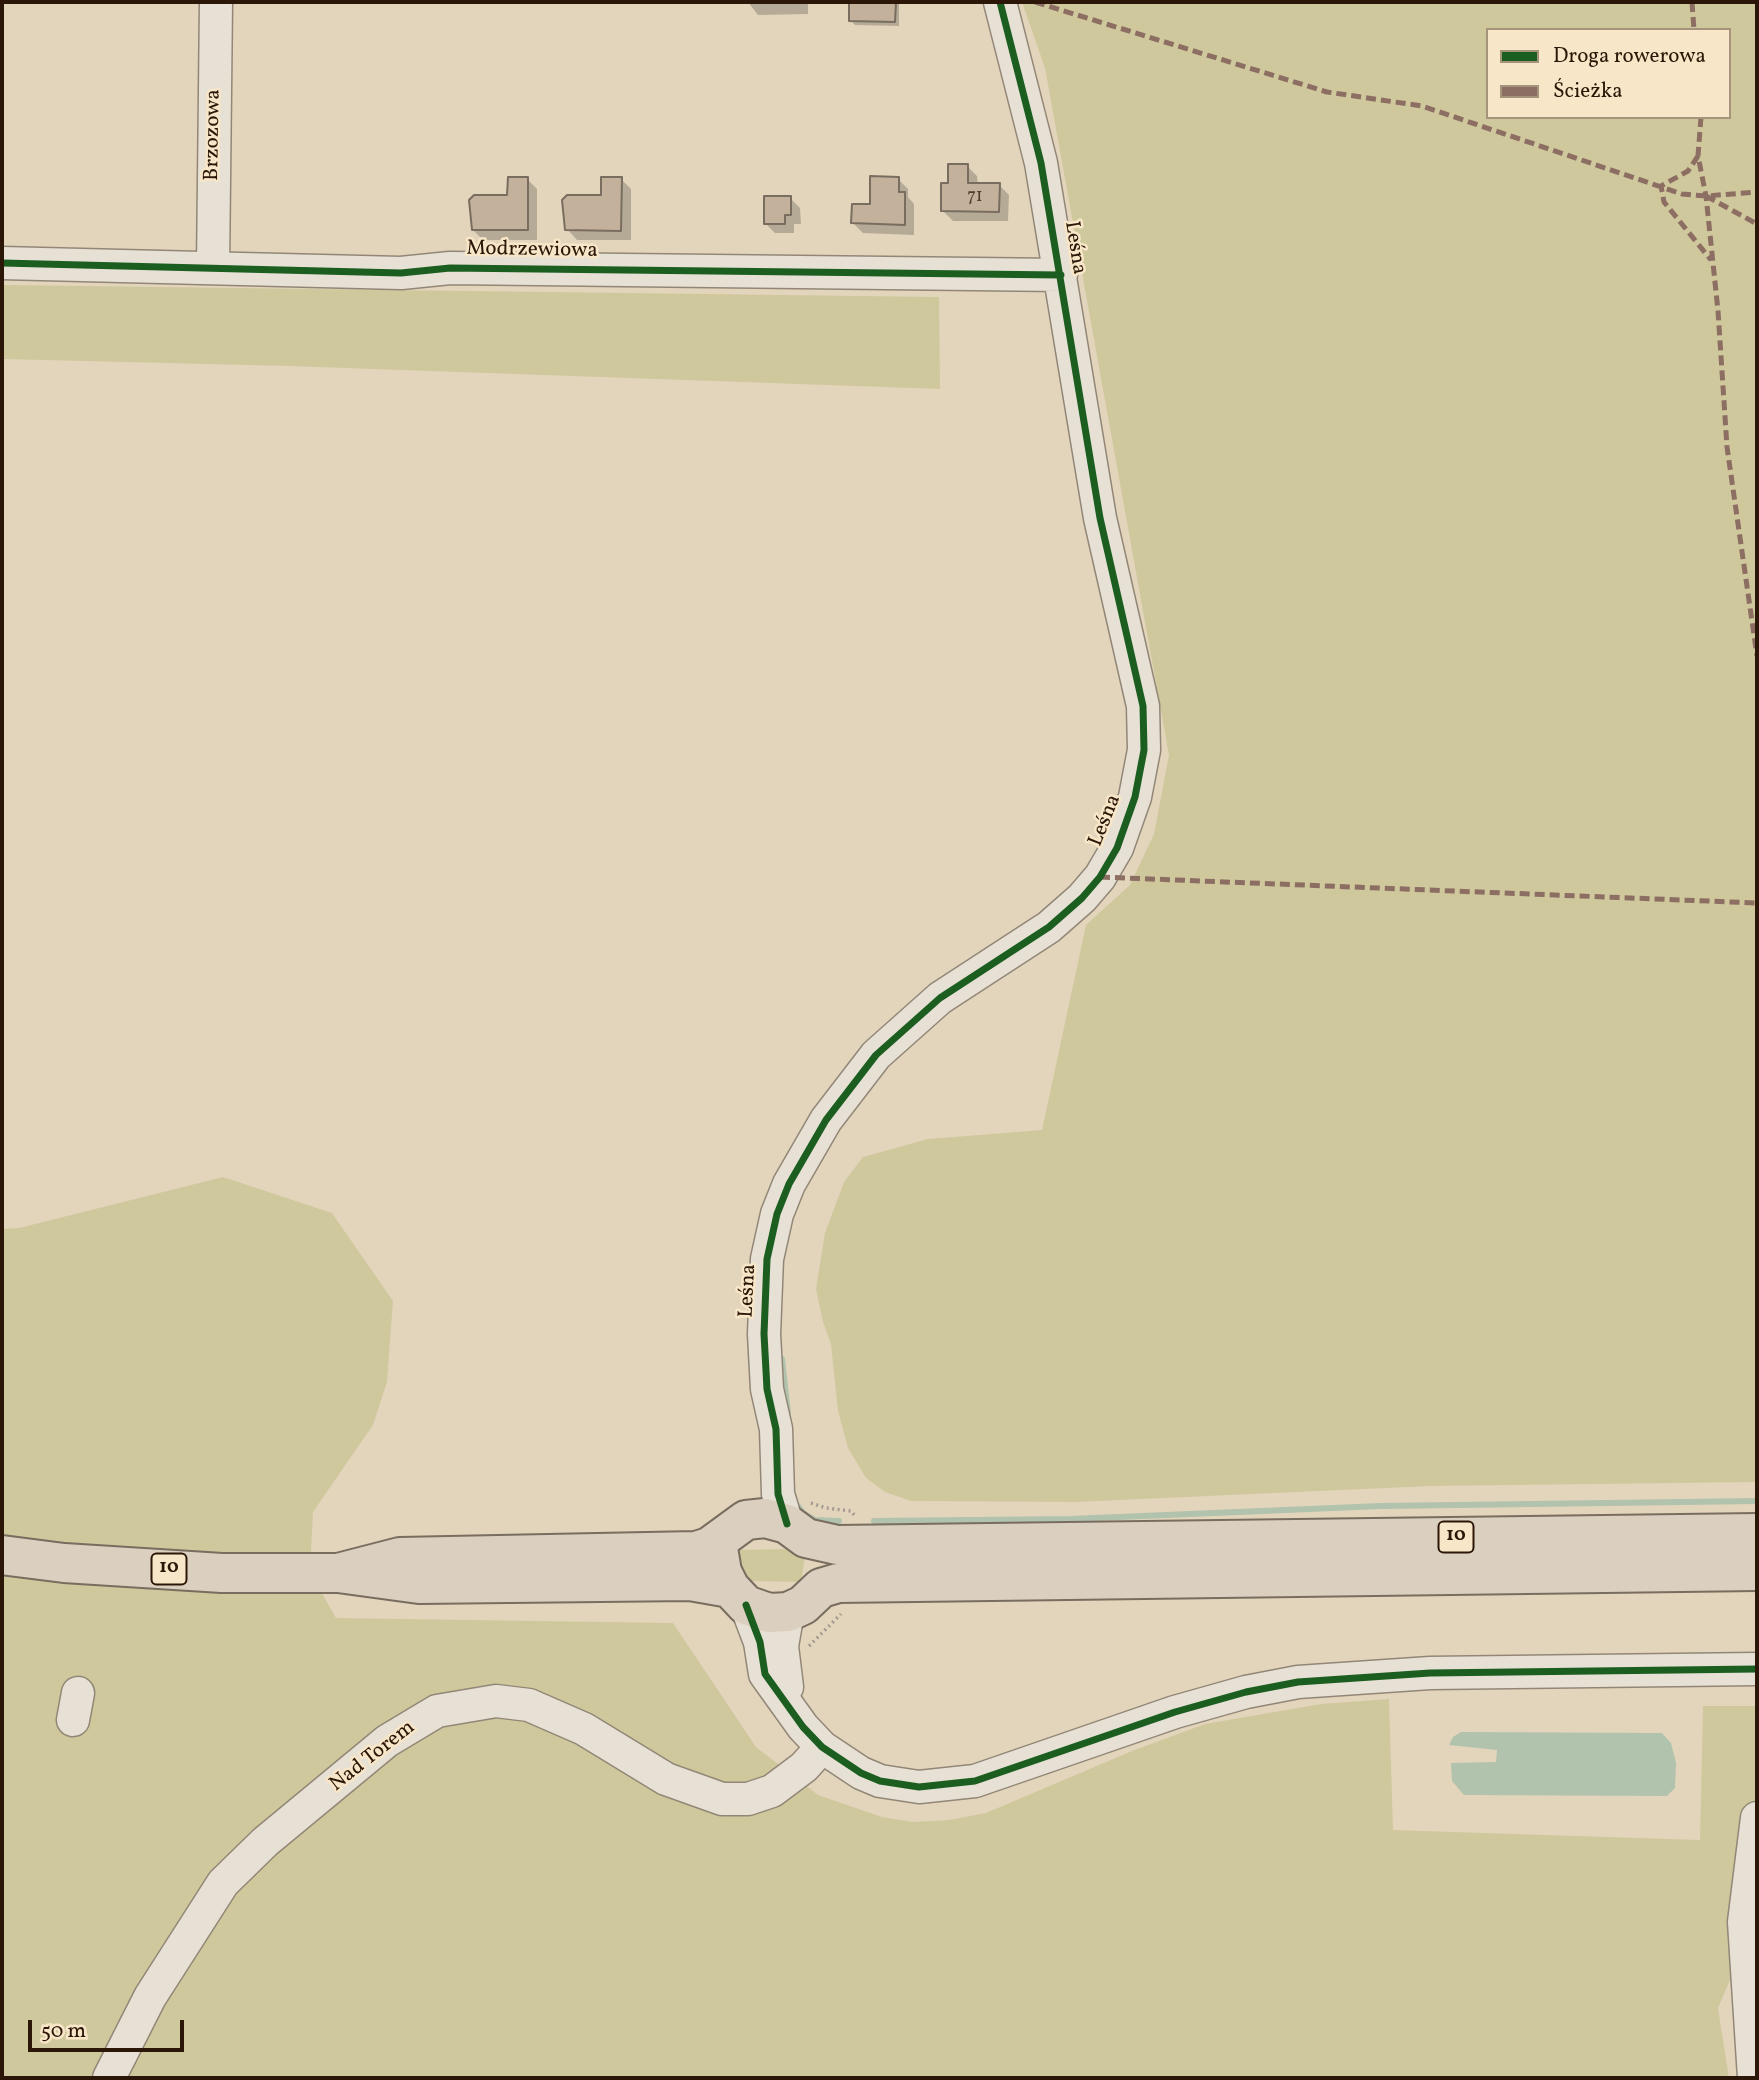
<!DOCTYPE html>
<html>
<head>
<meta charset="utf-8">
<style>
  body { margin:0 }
  #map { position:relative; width:1759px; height:2080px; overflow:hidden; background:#e3d5bc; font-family:Vollkorn,serif }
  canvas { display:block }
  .frame { position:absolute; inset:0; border:4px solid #2c1607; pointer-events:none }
  .legend { position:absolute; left:1486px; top:28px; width:245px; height:91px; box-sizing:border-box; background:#f8e6c8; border:2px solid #a6937b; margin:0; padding:9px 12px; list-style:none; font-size:21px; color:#2c1607 }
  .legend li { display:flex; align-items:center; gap:14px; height:35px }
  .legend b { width:35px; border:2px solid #a6937b }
  .scale { position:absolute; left:28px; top:2020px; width:156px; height:32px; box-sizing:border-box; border:4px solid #2c1607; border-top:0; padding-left:9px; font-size:21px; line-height:24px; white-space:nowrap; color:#2c1607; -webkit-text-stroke:5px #f8e6c8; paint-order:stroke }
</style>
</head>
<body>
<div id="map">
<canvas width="1759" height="2080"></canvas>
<div class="frame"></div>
<ul class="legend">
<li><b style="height:9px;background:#1b5e20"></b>Droga rowerowa</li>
<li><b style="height:9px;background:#8d6e63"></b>Ścieżka</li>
</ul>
<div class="scale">50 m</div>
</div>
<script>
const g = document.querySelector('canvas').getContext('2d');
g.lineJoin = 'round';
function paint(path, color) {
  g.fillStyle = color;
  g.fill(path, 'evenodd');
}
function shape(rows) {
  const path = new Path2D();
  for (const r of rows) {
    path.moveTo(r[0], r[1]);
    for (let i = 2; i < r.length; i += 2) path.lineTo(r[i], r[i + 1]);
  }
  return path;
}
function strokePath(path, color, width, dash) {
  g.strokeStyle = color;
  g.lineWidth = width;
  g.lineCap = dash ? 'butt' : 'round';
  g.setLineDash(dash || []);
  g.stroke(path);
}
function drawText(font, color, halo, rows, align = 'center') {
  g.font = font + ' Vollkorn,serif';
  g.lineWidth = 5;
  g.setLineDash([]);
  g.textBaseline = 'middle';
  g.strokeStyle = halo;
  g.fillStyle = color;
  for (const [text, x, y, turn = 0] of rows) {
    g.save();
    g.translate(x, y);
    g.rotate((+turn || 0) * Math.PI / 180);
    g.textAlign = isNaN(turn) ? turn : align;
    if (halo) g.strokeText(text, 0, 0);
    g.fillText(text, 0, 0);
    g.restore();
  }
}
const green = shape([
  [1022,2,1757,2,1757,1482,1431,1486,1075,1502,911,1501,885,1492,866,1478,848,1448,838,1411,831,1344,823,1322,816,1289,825,1233,844,1182,863,1157,928,1139,1042,1130,1086,925,1130,885,1154,834,1169,755,1045,68],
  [1488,30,1729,30,1729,117,1488,117],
  [2,285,939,297,940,389,288,366,2,359],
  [223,1177,332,1213,393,1301,387,1382,373,1425,313,1512,310,1572,336,1618,673,1623,756,1747,818,1795,882,1817,913,1822,949,1820,986,1813,1132,1751,1205,1724,1321,1704,1389,1699,1393,1830,1700,1840,1703,1706,1757,1706,1757,1916,1718,2008,1729,2078,2,2078,2,1229,19,1228],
  [789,1549,805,1557,801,1582,747,1581,731,1558,735,1550]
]);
const water = shape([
  [1461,1732,1662,1733,1671,1743,1676,1763,1675,1788,1667,1796,1464,1795,1452,1781,1451,1763,1496,1762,1497,1750,1449,1745,1453,1737]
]);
const shadow = shape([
  [748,2,808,2,808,14,758,15],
  [851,2,899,2,899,26,855,25,851,21],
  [967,166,977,176,978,185,999,185,1009,195,1008,221,953,221,943,211,950,185],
  [527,179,537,189,537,240,483,240,473,230],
  [621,179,631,189,631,240,577,240,567,229],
  [898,179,908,189,908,197,914,204,914,235,863,233,853,223],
  [790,198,800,208,801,224,794,224,794,233,775,233,765,223]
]);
const stream = shape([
  [782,1359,788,1413],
  [794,1501,803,1513,815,1520,839,1521],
  [874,1521,1071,1519,1381,1506,1757,1501]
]);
const building = shape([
  [849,2,896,2,895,22,849,21,849,2],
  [948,164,968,164,968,183,1000,183,999,212,941,211,941,183,948,183,948,164],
  [870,176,899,177,899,192,905,192,905,225,851,223,852,204,870,204,870,176],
  [508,177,528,177,528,230,472,230,469,200,474,195,507,195,508,177],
  [601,177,622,177,621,231,565,230,562,200,567,195,601,195,601,177],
  [764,196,791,196,791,215,785,215,785,224,764,224,764,196]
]);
const path = shape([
  [811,1503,826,1508,851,1511,855,1516],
  [809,1646,841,1614]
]);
const minor = shape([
  [2,263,401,273,450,268,1061,275],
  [213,268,216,2],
  [787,1524,778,1494,776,1429,767,1389,764,1334,767,1259,777,1214,789,1184,826,1120,876,1055,940,998,1049,927,1082,898,1100,877,1117,848,1135,797,1144,750,1143,706,1100,518,1041,163,1000,2],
  [746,1605,760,1642,765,1674,803,1727,822,1747,861,1773,880,1781,919,1787,975,1781,1175,1712,1246,1692,1298,1682,1430,1673,1757,1669],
  [787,1687,782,1646,788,1612],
  [73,1720,78,1693],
  [109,2078,150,1997,223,1883,265,1842,387,1741,437,1711,496,1701,529,1705,584,1729,666,1779,722,1799,748,1799,772,1791,804,1767,822,1747],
  [1754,2078,1744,1922,1757,1818]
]);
const highway = shape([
  [717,1542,722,1572,730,1588,746,1605,769,1613,788,1612,803,1605,821,1588,838,1583,1757,1571],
  [2,1555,64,1563,222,1573,338,1573,419,1584,690,1581,730,1588],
  [338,1573,400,1557,696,1551,709,1547,746,1520,765,1518,787,1524,806,1538,837,1545,1757,1533]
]);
const quiet = shape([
  [1035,2,1327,92,1422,106,1682,194,1706,196,1757,192],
  [1692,2,1694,30],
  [1701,117,1698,156,1706,196,1718,311,1727,447,1757,656],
  [1698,156,1688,171,1661,186,1664,202,1711,260],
  [1706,196,1757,224],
  [1100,877,1757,903]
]);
const cycleway = shape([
  [2,263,401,273,450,268,1061,275],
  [787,1524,778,1494,776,1429,767,1389,764,1334,767,1259,777,1214,789,1184,826,1120,876,1055,940,998,1049,927,1082,898,1100,877,1117,848,1135,797,1144,750,1143,706,1100,518,1041,163,1000,2],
  [746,1605,760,1642,765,1674,803,1727,822,1747,861,1773,880,1781,919,1787,975,1781,1175,1712,1246,1692,1298,1682,1430,1673,1757,1669]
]);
const numberNames = [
  ["71",975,198]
];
const shields = [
  [1456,1537,35],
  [169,1569,35]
];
const shieldNames = [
  ["10",1456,1537],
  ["10",169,1569]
];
const streetNames = [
  ["Brzozowa",214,135,-89],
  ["Leśna",1074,248,81],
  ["Modrzewiowa",532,251,1],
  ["Leśna",1106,821,-68],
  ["Leśna",749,1291,-87],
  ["Nad Torem",373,1757,-38]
];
paint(green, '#d0c89d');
paint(water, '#b1c2ad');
paint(shadow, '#0003');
strokePath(stream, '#b1c2ad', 6);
paint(building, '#c4b19c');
strokePath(building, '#786d5f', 2);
strokePath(minor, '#928777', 35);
strokePath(highway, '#786d5f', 42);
strokePath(path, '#a39b91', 3.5, [2, 3.5]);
strokePath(minor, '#e7e0d4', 32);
strokePath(highway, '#dbd0bf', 38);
strokePath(quiet, '#8d6e63', 5, [10, 5]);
strokePath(cycleway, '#1b5e20', 7);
drawText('18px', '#523d2c', null, numberNames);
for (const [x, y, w] of shields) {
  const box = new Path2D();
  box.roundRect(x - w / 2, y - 15.5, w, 31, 5);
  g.fillStyle = '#f8e6c8';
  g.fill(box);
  strokePath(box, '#2c1607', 2);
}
drawText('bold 19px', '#2c1607', null, shieldNames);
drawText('21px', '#2c1607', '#f8e6c8', streetNames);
</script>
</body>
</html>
